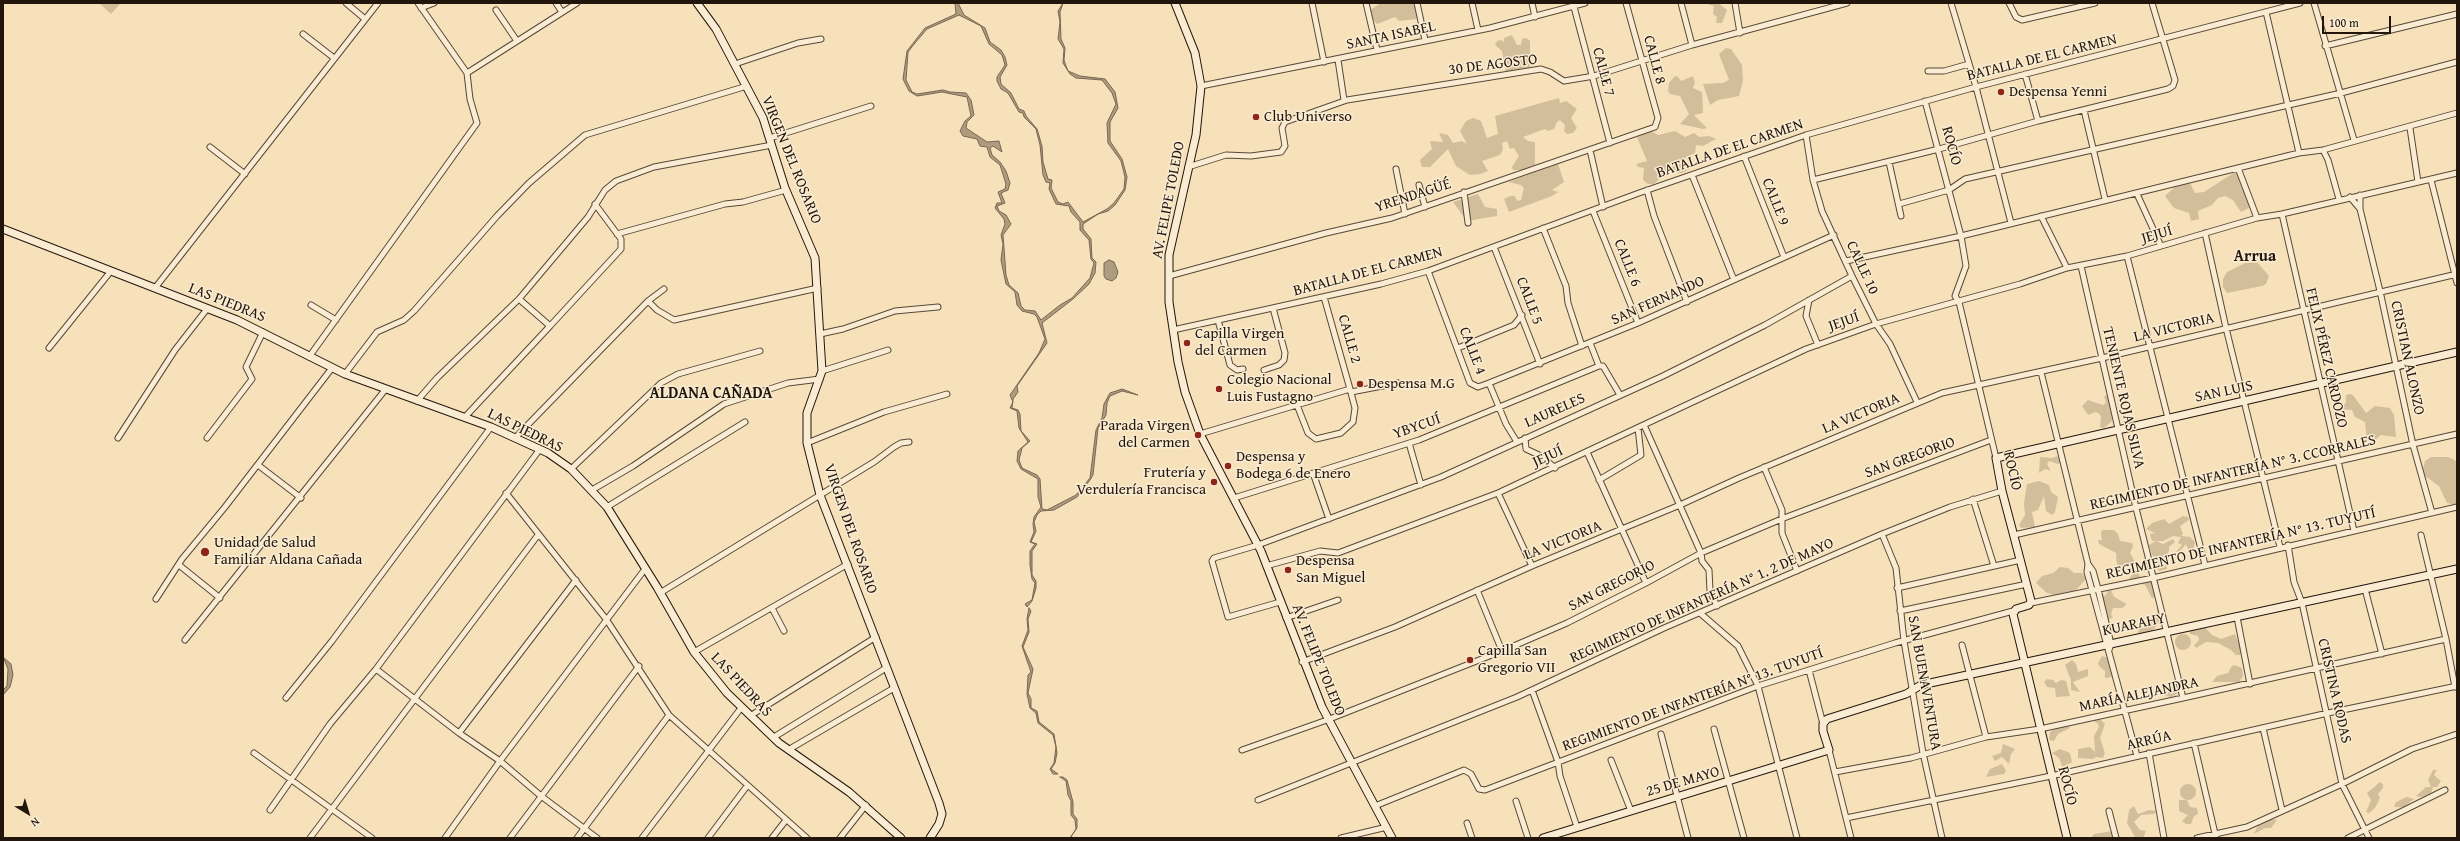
<!DOCTYPE html>
<html>
<head>
<meta charset="utf-8">
<style>
  body { margin:0 }
  #map { position:relative; width:2460px; height:841px; overflow:hidden; background:#f7e1ba; font-family:"Gentium Book Plus",serif }
  canvas { display:block }
  .frame { position:absolute; inset:0; border:4px solid #22160c; pointer-events:none }
  .north { position:absolute; left:8px; top:793px; width:40px; height:40px; -webkit-text-stroke:3px #faecd2; paint-order:stroke; rotate:142deg; font-size:11px; font-weight:700; line-height:16px; text-align:center; color:#22160c }
  .north::after { content:''; display:block; margin:auto; width:14px; height:18px; background:#22160c; clip-path:polygon(50% 0,100% 100%,50% 72%,0 100%) }
  .scale { position:absolute; left:2322px; top:16px; width:69px; height:18px; box-sizing:border-box; border:2px solid #22160c; border-top:0; padding-left:5px; font-size:12px; line-height:14px; white-space:nowrap; color:#22160c; -webkit-text-stroke:3px #faecd2; paint-order:stroke }
</style>
</head>
<body>
<div id="map">
<canvas width="2460" height="841"></canvas>
<div class="frame"></div>
<div class="north">N</div>
<div class="scale">100 m</div>
</div>
<script>
const g = document.querySelector('canvas').getContext('2d');
g.lineJoin = 'round';
function paint(path, color) {
  g.fillStyle = color;
  g.fill(path, 'evenodd');
}
function shape(rows) {
  const path = new Path2D();
  for (const r of rows) {
    if (r.length === 3) {
      path.moveTo(r[0] + r[2], r[1]);
      path.arc(r[0], r[1], r[2], 0, 2 * Math.PI);
      continue;
    }
    path.moveTo(r[0], r[1]);
    for (let i = 2; i < r.length; i += 2) path.lineTo(r[i], r[i + 1]);
  }
  return path;
}
function strokePath(path, color, width, dash) {
  g.strokeStyle = color;
  g.lineWidth = width;
  g.lineCap = dash ? 'butt' : 'round';
  g.setLineDash(dash || []);
  g.stroke(path);
}
function drawText(font, color, halo, rows, align = 'center') {
  g.font = font + ' "Gentium Book Plus",serif';
  g.lineWidth = 3;
  g.setLineDash([]);
  g.textBaseline = 'middle';
  g.strokeStyle = halo;
  g.fillStyle = color;
  for (const [text, x, y, turn = 0] of rows) {
    g.save();
    g.translate(x, y);
    g.rotate((+turn || 0) * Math.PI / 180);
    g.textAlign = isNaN(turn) ? turn : align;
    if (halo) g.strokeText(text, 0, 0);
    g.fillText(text, 0, 0);
    g.restore();
  }
}
const green = shape([
  [99,3,121,3,111,14],
  [1381,3,1415,3,1417,19,1399,21,1395,17,1377,24,1371,17,1370,10],
  [1704,3,1718,3,1727,10,1722,23,1716,23,1717,17,1713,14,1714,6],
  [1512,35,1517,45,1521,45,1522,39,1526,38,1530,41,1530,67,1506,73,1502,51,1495,45,1497,41,1501,40,1504,42,1504,38],
  [1726,48,1731,49,1742,65,1743,81,1739,96,1718,100,1710,105,1703,84,1723,83,1729,80,1719,54],
  [1677,76,1681,81,1693,76,1695,83,1693,88,1702,92,1703,113,1694,115,1707,128,1703,129,1680,124,1689,114,1680,96,1670,94,1668,91,1669,83,1674,77],
  [1559,98,1560,103,1566,101,1577,109,1571,118,1577,128,1573,133,1567,134,1564,131,1565,125,1560,120,1557,122,1554,129,1548,131,1545,129,1523,137,1528,141,1535,142,1535,165,1530,170,1513,170,1512,167,1519,156,1514,148,1510,149,1507,141,1502,143,1503,150,1500,155,1482,161,1488,171,1480,174,1470,175,1456,166,1448,149,1430,167,1422,167,1420,160,1432,149,1430,141,1443,142,1439,133,1448,135,1453,143,1462,141,1467,144,1460,131,1466,121,1473,118,1481,121,1487,138,1498,134,1495,116],
  [1651,131,1658,135,1675,131,1685,137,1694,133,1699,137,1709,136,1716,139,1703,146,1696,145,1695,153,1686,157,1683,161,1691,168,1682,173,1665,173,1654,184,1648,184,1643,180,1644,168,1638,167,1636,164,1647,161,1637,137],
  [1558,164,1564,182,1552,190,1558,192,1552,196,1509,212,1504,199,1510,196,1515,196,1517,201,1521,200,1524,188,1521,185,1508,182],
  [2235,172,2240,178,2249,199,2249,208,2241,212,2233,200,2225,196,2218,198,2212,205,2198,211,2199,219,2191,221,2189,213,2174,208,2165,196,2181,181,2189,181,2195,193,2204,192],
  [1478,194,1485,207,1497,209,1497,216,1467,221,1453,202],
  [2257,262,2269,276,2266,284,2262,286,2227,293,2223,287,2223,279,2227,272,2245,263],
  [2350,394,2353,395,2366,413,2375,406,2390,408,2394,415,2396,437,2381,435,2375,440,2367,440,2365,422,2355,417,2352,410,2336,409,2346,403,2346,395],
  [2108,395,2112,402,2113,417,2112,421,2104,428,2100,427,2101,416,2098,413,2095,412,2088,415,2082,406,2088,400,2103,405,2106,403,2104,396],
  [2057,456,2061,462,2058,464,2049,461,2047,464,2051,471,2045,469,2039,473,2040,457,2052,458],
  [2431,457,2448,457,2455,460,2457,465,2457,505,2447,503,2439,486,2425,476,2423,469,2425,461],
  [2039,481,2049,485,2051,492,2058,497,2055,512,2052,515,2046,511,2044,496,2038,510,2032,512,2035,527,2021,528,2019,525,2025,515,2024,503,2027,484],
  [2183,516,2188,517,2189,520,2180,526,2183,534,2181,536,2190,537,2195,542,2191,558,2186,544,2179,552,2176,552,2182,545,2178,543,2181,537,2173,536,2163,541,2152,541,2150,534,2155,533,2146,529,2152,523,2164,519,2169,524],
  [2103,530,2114,530,2118,534,2120,541,2132,543,2133,546,2130,553,2135,562,2120,567,2117,565,2116,553,2099,544,2098,540,2102,540,2101,532],
  [2173,539,2175,542,2169,547,2169,551,2165,558,2167,569,2159,571,2154,565,2155,558,2152,555,2149,545,2156,541,2163,544],
  [2060,567,2068,568,2074,573,2082,573,2086,579,2076,590,2054,595,2047,593,2036,583,2042,576,2053,573],
  [2134,573,2138,573,2141,578,2151,579,2157,597,2152,598,2145,585,2132,581,2129,578],
  [2111,590,2114,597,2127,604,2122,608,2113,608,2111,614,2113,617,2107,621,2101,616,2105,608,2098,604,2096,598,2102,594,2105,596,2108,591],
  [2157,608,2161,608,2162,620,2150,633,2138,633,2140,626,2144,625,2151,617,2157,616],
  [2204,626,2212,635,2221,639,2235,634,2242,652,2240,655,2236,655,2231,650,2218,643,2206,642,2196,648,2194,645,2199,640,2198,636,2190,634,2189,630],
  [2183,642,8],
  [2102,656,2108,658,2112,677,2105,678,2105,671,2099,666,2098,663],
  [2072,660,2076,664,2078,672,2088,669,2088,676,2073,682,2080,692,2071,690,2071,680,2065,665],
  [2234,665,2242,668,2243,676,2239,682,2212,682,2217,676,2228,673,2231,667],
  [2047,679,2053,680,2056,683,2061,680,2066,681,2070,696,2056,697,2055,688,2047,687,2044,682],
  [2177,681,2181,687,2177,694,2171,697,2164,695,2162,692],
  [2098,717,2105,724,2100,738,2105,753,2103,758,2096,757,2093,759,2078,758,2078,749,2090,747,2095,752,2094,736,2099,727,2098,724,2093,720],
  [2066,725,2070,728,2058,734,2054,741,2049,740,2050,732,2058,726],
  [2003,744,2015,749,2011,754,2009,764,2002,757,1995,761,1992,756,2001,753],
  [2060,749,2070,753,2072,762,2063,768,2059,758,2052,753],
  [2002,764,2006,771,2004,774,1986,777,1990,769],
  [2433,770,2437,770,2434,775,2441,781,2437,787,2433,787,2431,793,2421,797,2416,796,2426,787,2431,787,2428,780],
  [2380,782,2383,784,2383,788,2378,794,2380,798,2375,808,2369,813,2366,812,2371,800,2367,793],
  [2188,792,8],
  [2407,797,2414,799,2404,807,2394,807,2396,802],
  [2179,800,2187,800,2190,807,2197,808,2198,814,2194,816,2191,824,2186,824,2182,821,2188,815,2179,811],
  [2134,806,2138,814,2149,810,2157,811,2154,814,2141,815,2134,822,2140,830,2146,831,2143,838,2135,837,2127,823,2129,810],
  [2271,819,2277,820,2271,828,2265,828,2254,834,2258,825],
  [2113,831,2115,838,2091,838,2094,834]
]);
const water = shape([
  [955,3,958,3,964,15,985,28,990,42,1001,50,1005,57,1007,65,1000,77,1001,84,1011,93,1019,109,1024,111,1026,116,1037,129,1042,146,1043,162,1048,179,1052,180,1051,188,1058,202,1063,204,1068,202,1083,222,1107,209,1114,203,1124,189,1125,177,1121,161,1108,143,1107,123,1116,104,1112,93,1102,80,1076,78,1070,74,1063,63,1064,49,1058,39,1060,22,1058,11,1063,3,1060,12,1061,39,1065,48,1064,60,1066,66,1068,71,1080,76,1105,79,1115,92,1118,108,1110,122,1110,141,1122,159,1127,177,1125,190,1115,205,1108,211,1098,214,1083,224,1083,229,1091,239,1092,258,1096,262,1095,273,1089,284,1073,299,1042,323,1047,343,1017,386,1018,392,1013,399,1012,408,1018,410,1020,414,1021,431,1030,441,1022,448,1019,460,1022,468,1037,475,1040,479,1042,509,1047,510,1076,495,1090,478,1096,430,1102,418,1104,404,1110,393,1122,389,1138,395,1122,391,1110,396,1107,403,1106,415,1098,428,1093,475,1090,480,1077,497,1054,510,1041,511,1037,515,1034,522,1036,531,1031,542,1037,544,1032,551,1032,575,1036,581,1036,588,1032,601,1027,607,1025,604,1032,600,1035,583,1032,579,1030,565,1030,551,1035,544,1030,542,1034,532,1033,524,1034,517,1041,507,1038,497,1038,479,1021,469,1017,461,1018,451,1028,442,1019,428,1017,411,1010,408,1013,402,1010,395,1039,353,1045,339,1037,317,1034,314,1022,311,1017,305,1015,292,1006,284,1001,260,1003,244,1001,235,1005,224,1004,219,995,208,997,203,1002,203,998,192,1005,189,1006,184,1000,165,990,157,987,147,980,146,977,139,963,136,960,131,965,121,971,116,967,97,942,92,917,96,909,91,903,79,907,51,925,28,956,14,955,3],
  [959,15,981,26,989,44,1002,55,1005,65,997,77,997,81,1001,89,1008,93,1019,112,1023,113,1024,117,1036,129,1040,145,1043,175,1046,182,1050,183,1049,189,1056,204,1069,206,1071,212,1080,222,1080,230,1089,240,1091,259,1094,263,1090,278,1072,298,1060,305,1041,320,1035,311,1025,310,1021,306,1018,293,1009,285,1006,275,1003,235,1011,224,1006,215,999,211,997,206,1005,203,1001,193,1008,190,1010,183,1006,171,1000,162,992,155,990,148,993,146,1002,152,999,141,987,142,966,128,967,122,974,115,971,100,966,93,950,92,943,90,917,94,912,92,906,80,908,52,915,43,927,29,959,15],
  [1109,260,1114,262,1118,272,1116,278,1112,281,1106,279,1104,276,1104,263,1109,260],
  [1029,608,1031,611,1028,619,1029,632,1023,647,1033,669,1028,693,1031,699,1031,708,1037,711,1039,722,1054,734,1057,753,1055,763,1051,769,1058,774,1053,774,1050,769,1054,763,1056,747,1053,735,1038,723,1036,713,1030,708,1027,694,1028,675,1031,672,1022,646,1028,630,1027,619,1029,608],
  [3,657,11,664,13,675,10,687,3,695,3,690,7,686,8,669,3,657],
  [1060,777,1063,777,1067,780,1073,802,1073,814,1077,819,1077,828,1070,838,1076,829,1075,820,1071,815,1071,801,1068,795,1066,781,1060,777]
]);
const street = shape([
  [346,3,365,19],
  [556,3,562,12],
  [1312,3,1324,62],
  [1366,3,1377,50],
  [1417,3,1425,40],
  [1472,3,1478,30],
  [1532,3,1535,17],
  [1681,3,1692,45],
  [1735,3,1740,33],
  [1951,3,1976,87,2011,223],
  [2009,3,2016,17,2022,20,2095,3],
  [2314,3,2354,140],
  [1574,7,1610,143],
  [421,8,434,3],
  [496,10,517,41],
  [2266,12,2299,153,2323,150,2457,113],
  [303,34,334,58],
  [2325,46,2457,14],
  [1338,60,1344,100],
  [735,64,798,43,821,39],
  [1928,71,1944,71,1969,64],
  [467,73,577,3],
  [2025,74,2038,121,2168,89,2173,86,2175,80,2152,3],
  [1201,86,1490,28,1585,3],
  [1925,101,1961,236,1966,266,1955,296,1959,302,1996,458],
  [2084,110,2105,199],
  [2410,128,2418,182],
  [1806,135,1813,180,1822,211,1852,276,1876,324,1890,344,1917,402],
  [770,138,871,106],
  [210,147,245,174],
  [1590,150,1603,207],
  [2323,150,2328,160,2339,199],
  [1744,156,1784,257],
  [1889,162,1901,216],
  [1188,167,1226,155,1251,156,1281,152,1285,146,1282,128,1285,122,1347,100,1541,69,1550,72,1564,81,1594,76,1692,45,1847,3],
  [2238,168,2257,218],
  [1396,169,1405,214],
  [1692,175,1734,280],
  [1813,180,1939,149,2038,121],
  [2431,180,2457,283],
  [1419,185,1425,207],
  [1647,190,1654,216,1687,302],
  [1464,192,1468,223],
  [2137,194,2161,246],
  [2360,195,2360,209,2380,291,2413,445,2432,513],
  [2350,197,2360,209],
  [1899,204,1949,190,1965,179,2341,93,2457,62],
  [1593,211,1638,323],
  [2282,214,2354,531],
  [2041,216,2067,268],
  [1543,228,1566,286,1568,303,1582,346],
  [2205,233,2226,328,2280,547],
  [617,234,725,204,743,202,786,190],
  [1494,247,1540,364],
  [2127,256,2205,565],
  [1846,261,1961,236,2299,153],
  [2081,266,2136,508,2183,698],
  [1428,271,1470,383,1478,387,1489,383,1506,424,1517,442],
  [1169,276,1326,233,1392,218,1655,127,1658,118,1626,3],
  [155,288,378,3],
  [1809,300,1806,316,1818,345],
  [648,301,657,310,674,320,818,288],
  [311,305,336,320],
  [1218,320,1230,365,1237,370,1243,369],
  [550,326,621,249,621,239,595,204],
  [1173,330,1381,284,1428,271,1639,193,1806,135,1976,87,2300,3],
  [820,334,843,329,895,311,938,307],
  [1590,343,1599,366],
  [49,348,111,271],
  [1458,348,1514,325,1522,315],
  [309,357,477,123,470,99,467,73,418,3],
  [1264,370,1279,365,1284,360,1285,353,1273,308],
  [822,371,888,350],
  [2041,372,2088,564,2093,571,2098,589,2111,644,2109,650],
  [345,374,377,332,404,320,414,311,497,216,529,183,585,135,747,86],
  [1489,383,1638,323,1834,235],
  [1351,392,1398,383],
  [417,401,437,378,519,299,588,217,605,190,616,181,654,167,772,145],
  [1297,405,1308,433,1316,439,1341,433,1353,422,1355,408,1350,389,1324,297],
  [465,417,550,326,519,299],
  [1644,425,1701,553,1702,561,1709,570,1710,591,1717,606],
  [1200,434,1350,389],
  [118,438,175,350,207,309],
  [207,438,252,379,246,367,263,332],
  [515,438,648,301,664,289],
  [1525,438,1526,449,1541,456,1555,468],
  [807,443,884,412,947,394],
  [1409,443,1421,485],
  [1587,452,1646,583],
  [258,465,301,498],
  [1764,467,1782,510,1782,533,1797,571],
  [571,469,661,383,678,374,760,351],
  [1313,473,1329,519],
  [1599,480,1641,455,1638,428],
  [592,490,633,466,724,404,788,383,820,379],
  [506,493,606,619,669,715,807,838],
  [1498,493,1532,566],
  [1234,498,1419,440,1599,366,1603,366,1620,395],
  [1973,499,1994,566],
  [607,507,745,422],
  [1882,534,1896,568,1904,641,1923,753,1942,838],
  [2014,535,2457,434],
  [2421,535,2446,639,2455,687],
  [2288,545,2294,582,2302,603,2342,784,2369,838],
  [2088,564,2087,572,2092,590,2137,756],
  [179,565,220,598],
  [1266,566,1320,551,1338,553,1498,493,1806,349,1876,324,2020,284,2067,268,2127,256,2257,218,2282,214,2457,173],
  [1897,588,2021,560],
  [2365,589,2382,654],
  [1477,590,1502,651],
  [660,593,874,462,894,447,901,443,909,442],
  [156,599,182,559,225,507,332,368],
  [1280,602,1228,617,1212,561,1214,558,1258,545,1441,477,1663,376,1765,325,1852,276],
  [2031,603,2153,578,2457,507],
  [772,608,784,631],
  [1900,611,2027,584],
  [1700,613,1738,646,1758,686,1797,838],
  [2237,617,2250,684],
  [1286,618,1338,600],
  [185,640,385,390],
  [1962,645,1986,737],
  [694,652,848,564],
  [1302,662,1395,627,1532,566,1680,505,1739,478,1942,393,2102,358,2457,274],
  [376,669,459,733,500,761,541,796,597,838],
  [1809,670,1823,724],
  [1532,690,1558,762,1560,776,1577,827],
  [286,698,332,641,491,427],
  [750,716,876,637],
  [2263,728,2282,810],
  [1714,729,1744,838],
  [459,733,576,580],
  [1661,734,1688,838],
  [774,737,886,668],
  [2194,743,2216,838],
  [788,750,894,688],
  [1242,750,1327,720,1502,651,1567,623,1646,583,1701,553,1784,518,1991,440],
  [1829,750,1851,838],
  [254,753,372,838],
  [2149,753,2164,838],
  [1611,760,1631,811],
  [1835,772,1911,758,1986,737,2040,729,2183,698,2446,639],
  [1258,800,1517,697,1664,628,1882,534,1950,507,2002,491],
  [1516,801,1528,838],
  [1375,806,1464,770,1471,774,1479,789,1485,790,1758,686,1895,643,2013,611],
  [270,810,330,724,376,669,540,449],
  [2109,811,2116,838],
  [1846,818,2051,776,2328,713,2457,686],
  [1467,823,1472,838],
  [310,838,538,535],
  [445,838,500,761,645,569],
  [510,838,639,666],
  [577,838,669,715],
  [642,838,741,708],
  [708,838,747,786],
  [772,838,786,820],
  [840,838,866,805],
  [1341,838,1387,827],
  [2197,838,2247,827,2342,784,2412,749,2457,734],
  [2348,838,2445,790]
]);
const secondary = shape([
  [697,3,716,29,763,118,785,188,815,258,822,371,807,413,807,443,820,495,939,803,942,814,939,824,930,838],
  [1175,3,1195,53,1201,86,1196,135,1169,255,1169,302,1178,362,1185,392,1200,434,1261,551,1322,707,1392,838],
  [3,229,237,320,345,374,491,427,548,453,571,469,607,507,657,587,694,652,727,693,779,743,849,792,901,838],
  [1543,838,1829,750,1823,731,1823,724,1827,719,1906,694,1921,685,2457,569],
  [2067,838,2013,614,2016,609,2029,605,2031,601,2002,491,1996,458,2457,352]
]);
const markers = [
  [2001,92,4,"#8f2418"],
  [1256,117,4,"#8f2418"],
  [1187,343,4,"#8f2418"],
  [1360,384,4,"#8f2418"],
  [1219,389,4,"#8f2418"],
  [1198,435,4,"#8f2418"],
  [1228,466,4,"#8f2418"],
  [1214,482,4,"#8f2418"],
  [205,552,5,"#8f2418"],
  [1288,570,4,"#8f2418"],
  [1470,660,4,"#8f2418"]
];
const streetNames = [
  ["SANTA ISABEL",1391,36,-12],
  ["BATALLA DE EL CARMEN",2042,58,-14],
  ["CALLE 8",1654,60,75],
  ["30 DE AGOSTO",1493,65,-7],
  ["CALLE 7",1603,72,75],
  ["ROCÍO",1951,146,75],
  ["BATALLA DE EL CARMEN",1730,149,-19],
  ["VIRGEN DEL ROSARIO",791,160,68],
  ["YRENDAGÜÉ",1413,196,-18],
  ["AV. FELIPE TOLEDO",1169,200,-79],
  ["CALLE 9",1775,202,68],
  ["JEJUÍ",2157,235,-16],
  ["CALLE 6",1627,263,68],
  ["CALLE 10",1862,268,65],
  ["BATALLA DE EL CARMEN",1368,272,-15],
  ["CALLE 5",1529,301,69],
  ["SAN FERNANDO",1658,301,-24],
  ["LAS PIEDRAS",227,303,22],
  ["JEJUÍ",1844,322,-19],
  ["LA VICTORIA",2174,328,-14],
  ["CALLE 2",1349,339,74],
  ["CALLE 4",1472,351,69],
  ["FELIX PÉREZ CARDOZO",2326,358,77],
  ["CRISTIAN ALONZO",2407,358,78],
  ["SAN LUIS",2224,392,-12],
  ["TENIENTE ROJAS SILVA",2123,398,77],
  ["LAURELES",1555,411,-24],
  ["LA VICTORIA",1861,414,-23],
  ["YBYCUÍ",1417,427,-19],
  ["LAS PIEDRAS",525,431,26],
  ["JEJUÍ",1548,457,-25],
  ["SAN GREGORIO",1910,458,-20],
  ["ROCÍO",2012,471,77],
  ["REGIMIENTO DE INFANTERÍA N° 3. CCORRALES",2233,473,-13],
  ["VIRGEN DEL ROSARIO",850,529,71],
  ["LA VICTORIA",1563,541,-22],
  ["REGIMIENTO DE INFANTERÍA N° 13. TUYUTÍ",2241,544,-13],
  ["SAN GREGORIO",1612,586,-27],
  ["REGIMIENTO DE INFANTERÍA N° 1. 2 DE MAYO",1702,601,-24],
  ["KUARAHY",2134,625,-12],
  ["AV. FELIPE TOLEDO",1318,660,68],
  ["SAN BUENAVENTURA",1924,683,80],
  ["LAS PIEDRAS",741,685,47],
  ["CRISTINA RODAS",2334,691,77],
  ["MARÍA ALEJANDRA",2139,695,-12],
  ["REGIMIENTO DE INFANTERÍA N° 13. TUYUTÍ",1693,700,-20],
  ["ARRÚA",2149,741,-13],
  ["25 DE MAYO",1683,782,-16],
  ["ROCÍO",2067,786,76]
];
const poiNames = [
  ["Despensa Yenni",2009,92],
  ["Club Universo",1264,117],
  ["Capilla Virgen",1195,334],
  ["del Carmen",1195,351],
  ["Colegio Nacional",1227,380],
  ["Luis Fustagno",1227,397],
  ["Despensa M.G",1368,384],
  ["Parada Virgen",1190,426,"right"],
  ["del Carmen",1190,443,"right"],
  ["Despensa y",1236,457],
  ["Bodega 6 de Enero",1236,474],
  ["Frutería y",1206,473,"right"],
  ["Verdulería Francisca",1206,490,"right"],
  ["Unidad de Salud",214,543],
  ["Familiar Aldana Cañada",214,560],
  ["Despensa",1296,561],
  ["San Miguel",1296,578],
  ["Capilla San",1478,651],
  ["Gregorio VII",1478,668]
];
const neighbourhoodNames = [
  ["Arrua",2255,257],
  ["ALDANA CAÑADA",711,394]
];
paint(green, '#d3be9c');
paint(water, '#af9c7f');
strokePath(water, '#776651', 1);
strokePath(street, '#574938', 7);
strokePath(secondary, '#22160c', 9);
strokePath(street, '#faecd2', 5);
strokePath(secondary, '#faecd2', 7);
for (const [x, y, r, color] of markers) {
  const dot = new Path2D();
  dot.arc(x, y, r, 0, 2 * Math.PI);
  g.fillStyle = color;
  g.fill(dot);
  strokePath(dot, '#faecd2', 1.5);
}
drawText('15px', '#22160c', '#faecd2', streetNames);
drawText('15px', '#22160c', '#faecd2', poiNames, 'left');
drawText('bold 16px', '#22160c', '#faecd2', neighbourhoodNames);
</script>
</body>
</html>
